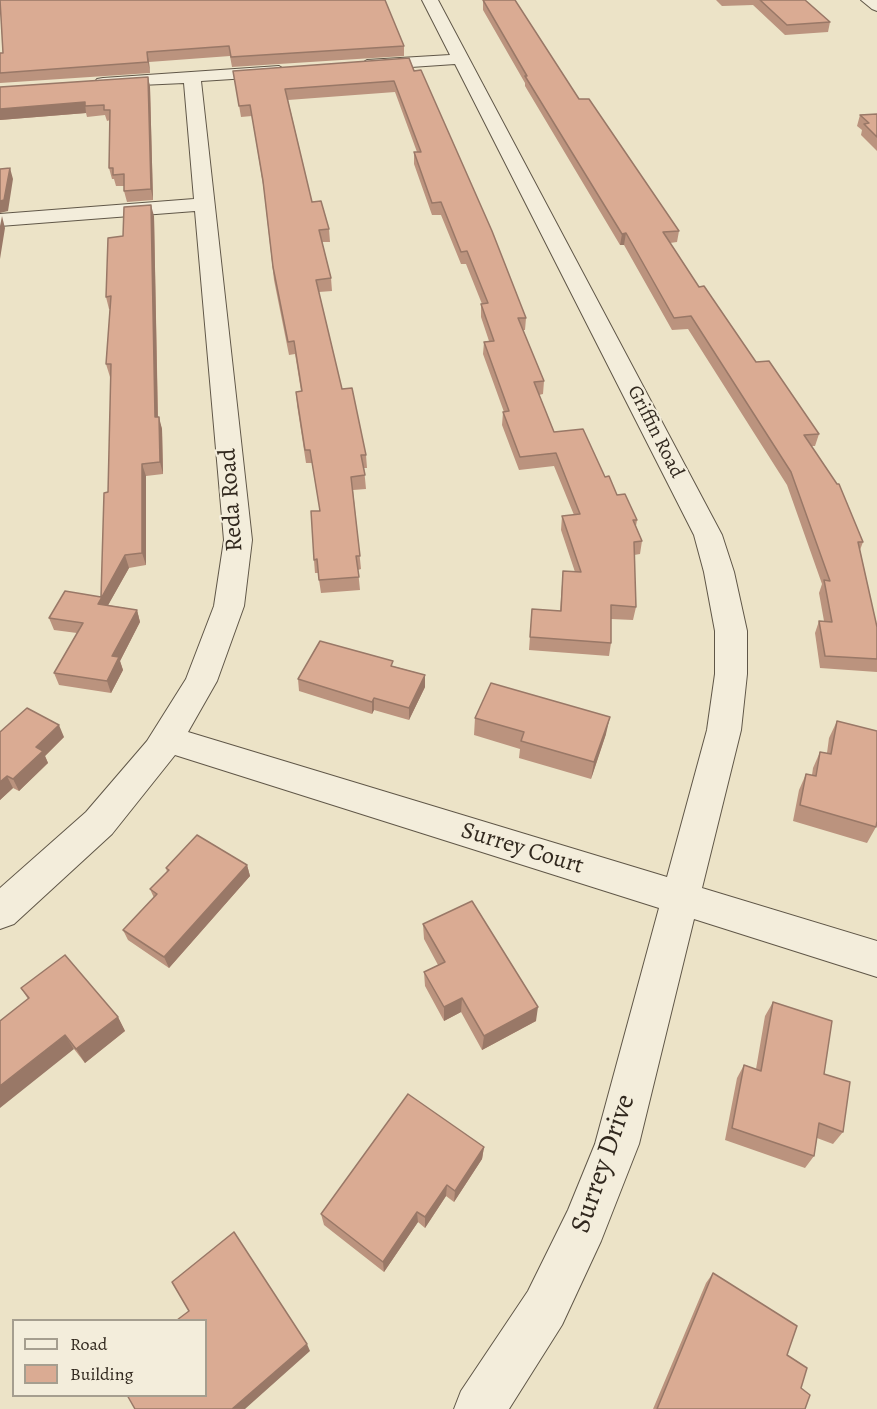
<!DOCTYPE html>
<html>
<head>
<meta charset="utf-8">
<style>
  body { margin:0 }
  #map { position:relative; width:877px; height:1409px; overflow:hidden; background:#ece3c7; font-family:Alegreya,serif }
  canvas { display:block }
  .legend { position:absolute; left:12px; top:1319px; width:195px; height:78px; box-sizing:border-box; background:#f3eddb; border:2px solid #a59e8f; margin:0; padding:8px 10px; list-style:none; font-size:18px; color:#31281e }
  .legend li { display:flex; align-items:center; gap:12px; height:30px }
  .legend b { width:30px; border:2px solid #a59e8f }
</style>
</head>
<body>
<div id="map">
<canvas width="877" height="1409"></canvas>
<ul class="legend">
<li><b style="height:8px;background:#f3eddb"></b>Road</li>
<li><b style="height:16px;background:#daab93"></b>Building</li>
</ul>
</div>
<script>
const g = document.querySelector('canvas').getContext('2d');
g.lineJoin = 'round';
function shape(rows) {
  const path = new Path2D();
  for (const r of rows) {
    path.moveTo(r[0], r[1]);
    for (let i = 2; i < r.length; i += 2) path.lineTo(r[i], r[i + 1]);
  }
  return path;
}
function strokePath(path, color, width, dash) {
  g.strokeStyle = color;
  g.lineWidth = width;
  g.lineCap = dash ? 'butt' : 'round';
  g.setLineDash(dash || []);
  g.stroke(path);
}
function paint(path, color) {
  g.fillStyle = color;
  g.fill(path, 'evenodd');
}
function drawText(font, color, halo, rows, align = 'center') {
  g.font = font + ' Alegreya,serif';
  g.lineWidth = 4.5;
  g.setLineDash([]);
  g.textBaseline = 'middle';
  g.strokeStyle = halo;
  g.fillStyle = color;
  for (const [text, x, y, turn = 0] of rows) {
    g.save();
    g.translate(x, y);
    g.rotate((+turn || 0) * Math.PI / 180);
    g.textAlign = isNaN(turn) ? turn : align;
    if (halo) g.strokeText(text, 0, 0);
    g.fillText(text, 0, 0);
    g.restore();
  }
}
const street = shape([
  [422,0,438,0,722,535,734,572,747,631,747,674,741,730,702,888,877,941,877,977,694,919,639,1144,601,1241,562,1325,509,1409,454,1409,461,1391,528,1291,568,1210,595,1144,659,908,175,755,112,834,14,924,0,929,0,888,86,812,147,741,186,679,214,606,224,540,195,211,0,226,0,214,194,199,184,83,97,87,94,83,97,79,103,78,279,66,287,71,279,76,201,81,252,540,244,606,217,681,188,732,667,877,707,730,715,674,715,631,704,572,694,535,455,64,367,70,359,65,367,60,450,55,422,0],
  [861,0,877,0,877,11,872,9,861,0]
]);
const wall = shape([
  [0,0,404,46,404,56,232,67,230,56,149,62,150,73,0,83,0,53,3,53],
  [483,0,579,99,679,231,677,242,670,243,699,287,756,362,819,434,815,446,811,446,863,542,860,550,877,627,877,672,820,668,815,633,819,621,824,621,819,593,822,584,787,485,688,329,672,330,624,245,620,245,525,86,525,83,483,10],
  [716,0,805,0,830,22,828,32,785,35,753,5,722,6],
  [409,58,526,318,525,330,523,330,544,381,543,394,539,395,554,432,605,477,617,495,637,520,636,526,642,541,640,554,634,555,636,607,633,620,611,619,611,643,609,656,529,650,532,609,560,611,563,571,575,572,561,530,562,516,574,515,554,466,519,470,502,425,503,412,504,412,483,354,484,342,489,341,481,317,481,304,482,304,466,264,461,264,441,215,432,215,414,164,414,152,417,152,395,92,288,100,312,202,329,229,330,242,322,242,331,278,332,291,319,292,342,389,366,455,367,468,364,468,366,489,353,490,361,569,358,570,360,590,321,593,318,573,315,573,314,560,320,511,312,463,306,463,297,405,296,392,301,391,295,354,289,355,274,280,264,191,252,116,241,117,235,82],
  [148,77,150,87,153,200,127,202,124,191,124,186,116,186,114,179,112,179,109,168,110,120,107,121,105,115,87,117,86,113,0,120,0,87],
  [877,114,877,151,861,135,862,130,857,126,860,115],
  [154,216,158,417,162,429,163,474,146,476,146,565,129,568,108,605,137,610,140,622,120,661,123,670,111,693,59,685,54,673,77,633,54,630,49,618,101,597,108,492,111,377,110,377,106,364,110,309,109,309,106,297,123,236],
  [393,666,425,675,425,687,409,720,374,710,372,714,299,691,298,679],
  [475,718,606,734,591,779,519,758,520,749,474,735],
  [837,721,876,827,867,843,793,821,799,790,806,774,812,775,813,768,820,752,827,753,829,738],
  [0,732,64,737,45,756,48,763,19,791,13,788,0,800],
  [247,865,250,876,169,968,128,940,123,930,154,898,150,889,167,872,166,868],
  [423,924,536,1021,482,1050,461,1012,444,1021,425,986,424,972,438,965,424,939],
  [21,988,118,1017,125,1031,85,1063,74,1049,28,999],
  [773,1002,824,1074,843,1132,833,1144,817,1138,814,1156,805,1168,725,1140,737,1078,744,1065,756,1069,765,1016],
  [484,1147,482,1159,454,1202,446,1196,425,1228,418,1222,384,1272,324,1225,321,1214],
  [713,1273,787,1355,801,1388,805,1409,653,1409,706,1283]
]);
const shadedWall = shape([
  [147,52,149,62,150,73,148,62],
  [148,77,150,87,153,200,151,189],
  [85,102,86,113,0,120,0,109],
  [10,168,13,179,8,211,0,213,0,201],
  [151,205,154,216,158,429,155,417],
  [2,216,5,228,0,259,0,226],
  [626,233,624,245,620,245,622,234],
  [159,417,162,429,163,474,160,462],
  [142,464,146,476,146,565,142,553],
  [125,555,129,568,102,616,98,604],
  [137,610,140,622,120,661,123,670,111,693,107,681,112,656],
  [425,675,425,687,409,720,409,708],
  [374,698,374,710,372,714,372,702],
  [610,717,606,734,591,779,594,762],
  [59,725,64,737,45,756,48,763,19,791,13,779,36,747],
  [7,776,13,788,0,800,0,782],
  [247,865,250,876,169,968,164,957],
  [462,998,461,1012,444,1021,444,1007],
  [538,1007,536,1021,482,1050,484,1036],
  [118,1017,125,1031,85,1063,76,1049],
  [65,1035,74,1049,0,1108,0,1086],
  [484,1147,482,1159,454,1202,455,1191],
  [447,1185,446,1196,425,1228,425,1217],
  [417,1212,418,1222,384,1272,383,1262],
  [307,1344,310,1351,245,1409,232,1409]
]);
const building = shape([
  [0,0,385,0,404,46,231,57,229,46,147,52,148,62,0,73,0,53,3,53,0,0],
  [483,0,515,0,579,99,589,99,679,231,663,232,699,287,704,286,756,362,769,361,819,434,804,435,837,484,839,484,863,542,858,542,877,627,877,659,825,656,819,621,832,622,824,580,830,581,791,472,691,316,674,318,626,233,622,234,525,76,527,76,483,0],
  [760,0,805,0,830,22,787,25,760,0],
  [409,58,414,71,421,70,492,231,526,318,518,318,544,381,534,382,554,432,583,429,605,477,609,476,617,495,625,494,637,520,633,520,642,541,634,542,636,607,611,605,611,643,530,637,532,609,561,611,563,571,581,572,562,516,580,514,556,453,520,457,503,412,509,411,484,342,494,341,481,304,488,303,467,251,461,252,441,202,432,203,414,152,421,152,394,81,285,89,312,202,321,201,329,229,319,230,331,278,316,280,342,389,352,388,366,455,361,455,365,475,351,477,360,556,356,556,359,577,319,580,317,559,314,560,311,511,320,511,310,450,305,450,296,392,302,391,294,341,288,342,273,267,263,181,250,105,239,106,233,71,409,58],
  [148,77,151,189,124,191,124,174,113,175,113,168,109,168,110,110,104,110,104,105,85,106,85,102,0,109,0,87,148,77],
  [877,114,877,137,864,124,869,123,860,115,877,114],
  [10,168,4,200,0,201,0,169,10,168],
  [151,205,155,417,159,417,160,462,142,464,142,553,125,555,98,604,137,610,112,656,119,657,107,681,54,673,83,623,49,618,65,591,101,597,104,493,108,492,111,364,106,364,111,296,106,297,108,238,123,236,124,207,151,205],
  [320,641,393,661,391,666,425,675,409,708,374,698,372,702,298,679,320,641],
  [491,683,610,717,594,762,521,741,524,732,475,718,491,683],
  [27,708,59,725,36,747,43,751,13,779,7,776,0,782,0,732,27,708],
  [837,721,877,731,877,821,876,827,800,805,806,774,816,776,820,752,831,754,837,721],
  [197,835,247,865,164,957,123,930,157,894,150,889,169,870,166,868,197,835],
  [472,901,538,1007,484,1036,462,998,444,1007,424,972,445,962,423,924,472,901],
  [65,955,118,1017,76,1049,65,1035,0,1086,0,1021,29,998,21,988,65,955],
  [773,1002,832,1021,824,1074,850,1082,843,1132,819,1123,814,1156,732,1128,744,1065,761,1071,773,1002],
  [408,1094,484,1147,455,1191,447,1185,425,1217,417,1212,383,1262,321,1214,408,1094],
  [234,1232,307,1344,232,1409,135,1409,127,1395,206,1395,206,1320,177,1320,189,1311,172,1282,234,1232],
  [713,1273,797,1326,787,1355,807,1368,801,1388,810,1395,805,1409,657,1409,713,1273]
]);
const farStreetnames = [
  ["Griffin Road",655,432,63]
];
const streetNames = [
  ["Reda Road",232,500,-94],
  ["Surrey Court",522,849,17]
];
const nearStreetnames = [
  ["Surrey Drive",604,1164,-71]
];
strokePath(street, '#605748', 2);
paint(street, '#f3eddb');
paint(wall, '#bb937e');
paint(shadedWall, '#997867');
paint(building, '#daab93');
strokePath(building, '#997867', 1.5);
drawText('20px', '#31281e', '#f3eddb', farStreetnames);
drawText('24px', '#31281e', '#f3eddb', streetNames);
drawText('28px', '#31281e', '#f3eddb', nearStreetnames);
</script>
</body>
</html>
